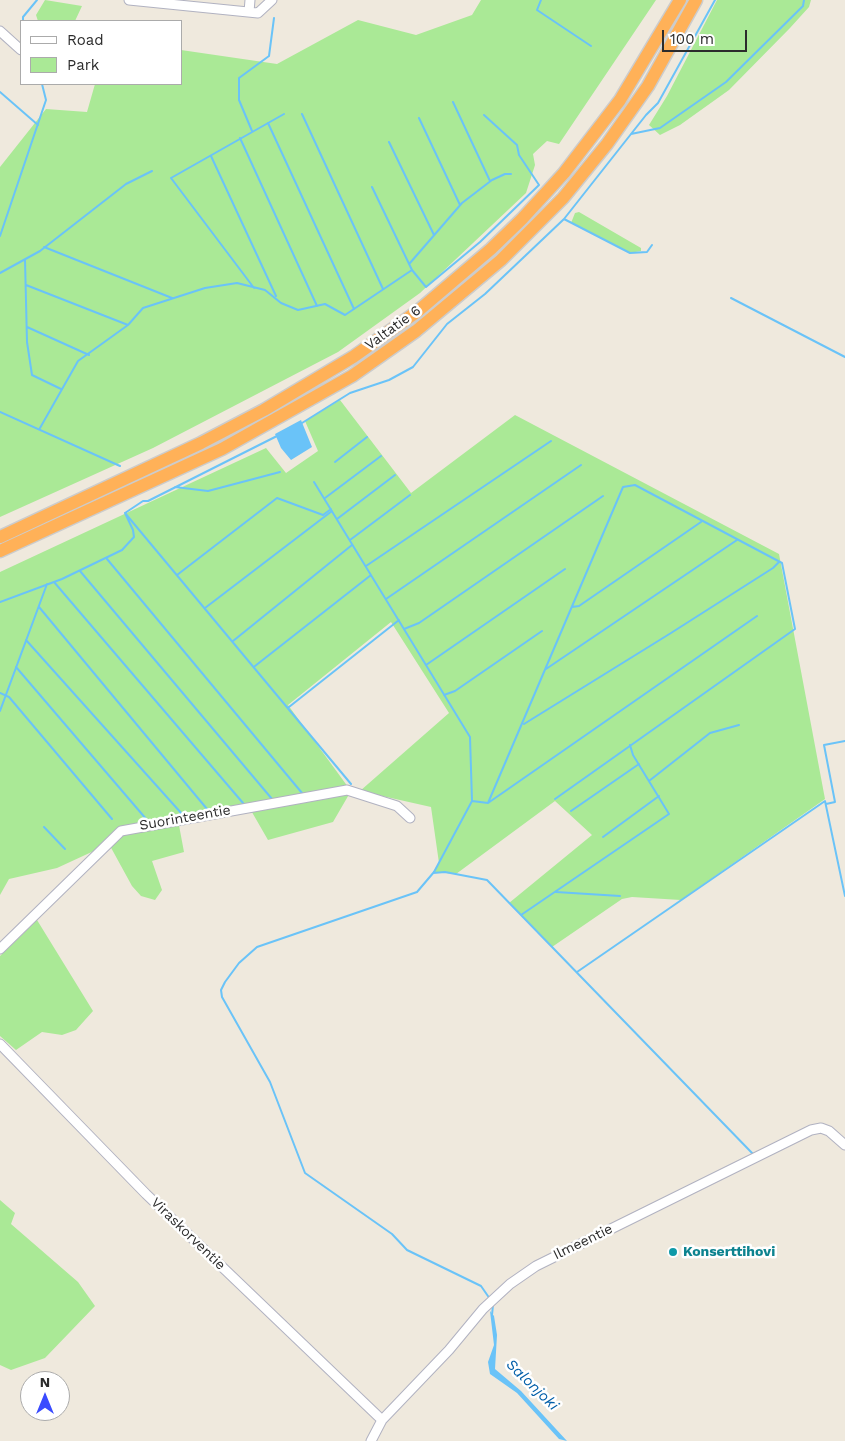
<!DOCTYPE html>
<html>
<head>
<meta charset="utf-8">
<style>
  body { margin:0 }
  #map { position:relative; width:845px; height:1441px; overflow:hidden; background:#efe9dd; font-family:"Work Sans",sans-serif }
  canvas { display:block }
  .legend { position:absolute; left:20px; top:20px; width:162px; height:65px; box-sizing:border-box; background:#fff; border:1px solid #ababab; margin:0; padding:6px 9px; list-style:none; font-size:15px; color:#2c2c2c }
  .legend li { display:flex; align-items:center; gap:10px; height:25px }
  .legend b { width:25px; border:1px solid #ababab }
  .north { position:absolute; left:20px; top:1371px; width:50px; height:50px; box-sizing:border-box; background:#fff; border:1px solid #ababab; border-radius:50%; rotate:0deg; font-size:14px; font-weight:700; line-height:20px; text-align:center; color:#2c2c2c }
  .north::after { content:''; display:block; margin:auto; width:18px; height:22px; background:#3a4bff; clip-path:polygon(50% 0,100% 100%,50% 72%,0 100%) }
  .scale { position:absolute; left:662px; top:30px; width:85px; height:22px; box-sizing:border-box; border:2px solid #2c2c2c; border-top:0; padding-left:6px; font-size:15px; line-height:18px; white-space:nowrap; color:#2c2c2c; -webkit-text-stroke:4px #fff; paint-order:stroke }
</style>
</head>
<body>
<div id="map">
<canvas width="845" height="1441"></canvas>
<ul class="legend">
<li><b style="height:6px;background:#fff"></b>Road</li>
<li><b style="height:14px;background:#aae996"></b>Park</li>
</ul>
<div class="north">N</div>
<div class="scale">100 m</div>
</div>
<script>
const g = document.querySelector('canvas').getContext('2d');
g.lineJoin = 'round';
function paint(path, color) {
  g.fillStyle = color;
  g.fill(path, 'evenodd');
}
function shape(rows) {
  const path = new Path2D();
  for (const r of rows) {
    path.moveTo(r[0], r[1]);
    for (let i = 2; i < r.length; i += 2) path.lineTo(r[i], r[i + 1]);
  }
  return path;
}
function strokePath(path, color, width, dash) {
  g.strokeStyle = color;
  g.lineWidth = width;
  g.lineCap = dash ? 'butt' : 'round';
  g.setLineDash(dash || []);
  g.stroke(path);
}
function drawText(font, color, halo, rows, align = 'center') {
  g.font = font + ' "Work Sans",sans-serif';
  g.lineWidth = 5;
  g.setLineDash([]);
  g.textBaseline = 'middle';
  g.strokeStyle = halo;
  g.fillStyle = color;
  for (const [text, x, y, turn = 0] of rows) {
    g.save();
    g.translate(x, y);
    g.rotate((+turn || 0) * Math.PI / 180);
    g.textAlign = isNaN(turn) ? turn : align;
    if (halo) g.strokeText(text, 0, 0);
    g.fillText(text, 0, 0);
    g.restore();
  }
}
const green = shape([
  [45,0,82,6,75,21,38,21,36,15],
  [481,0,656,0,559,144,547,141,533,154,535,165,526,193,420,293,338,352,153,448,0,517,0,167,46,109,87,112,95,84,181,84,181,50,277,64,358,20,416,35,472,15],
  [717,0,811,0,809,7,790,28,729,90,680,125,660,135,649,125,667,96],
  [579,212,641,248,641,251,630,253,571,223,575,213],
  [340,400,411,493,515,415,779,554,825,799,681,900,632,897,622,899,552,947,509,903,592,835,555,801,456,874,434,872,439,863,431,807,360,791,449,713,391,622,288,705,351,791,333,822,268,840,249,807,178,820,184,852,152,861,162,890,155,900,141,896,132,886,109,844,57,868,9,879,0,895,0,572,266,448,286,473,318,451,305,421],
  [37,920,93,1011,76,1030,62,1035,42,1032,16,1050,0,1036,0,956],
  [0,1200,15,1213,11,1224,78,1282,95,1306,45,1358,11,1370,0,1365]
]);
const water = shape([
  [301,420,312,447,291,460,281,448,275,434],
  [490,1311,494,1316,497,1335,495,1369,521,1391,567,1441,559,1439,517,1393,490,1374,488,1362,494,1345]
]);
const stream = shape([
  [541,0,537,10,591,46],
  [23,21,23,17,37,0],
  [0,92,38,125],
  [453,102,490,181],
  [302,114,383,289],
  [419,118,460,205],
  [268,123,354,309],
  [252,131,239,100,239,78,269,56,274,18],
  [631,134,660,128,726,82,803,6,804,0],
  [240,138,317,306],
  [389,142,434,235],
  [211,156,276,296],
  [372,187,412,270,426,287,480,242,539,185,519,155,517,145,484,115],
  [564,219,630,253,647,252,652,245],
  [0,236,46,100,42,84],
  [44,247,172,298],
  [25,260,27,342,32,375,61,389],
  [410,263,462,203,492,180,505,174,511,174],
  [0,273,40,251,126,184,152,171],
  [26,285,128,325],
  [254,288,171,178,284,114],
  [731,298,845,357],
  [27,327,89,355],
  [0,412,120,466],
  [302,423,350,393,389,380,413,367,447,324,485,294,564,219,646,115,658,103,715,0],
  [40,428,78,361,128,325,143,308,205,288,237,283,265,290,281,303,298,310,325,304,345,315,412,270],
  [335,462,367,437],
  [314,482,470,737,472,801,434,872,417,892,257,947,239,963,225,982,221,990,222,997,270,1082,305,1173,392,1234,407,1250,481,1286,490,1299],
  [175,487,208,491,280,472],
  [325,498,381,456],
  [125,513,351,784],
  [125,513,143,501,148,501,277,436],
  [337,519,395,475],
  [350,540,410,495],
  [107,559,302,793],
  [366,566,551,441],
  [80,571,272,799],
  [177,575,277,498,323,515,331,509],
  [54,582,243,803],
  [386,599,581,465],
  [0,602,62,579,122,550,134,537,133,530,125,513],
  [39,607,207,809],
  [572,607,579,606,701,522],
  [205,608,332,511],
  [404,629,419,623,603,496],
  [26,640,182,814],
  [233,641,352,545],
  [426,665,565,569],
  [255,666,371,575],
  [16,667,147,820],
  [546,669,737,540],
  [0,693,9,697,112,819],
  [444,695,455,691,542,631],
  [289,707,399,620],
  [0,711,47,584],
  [524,724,671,633,773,568,779,562],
  [649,781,710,733,739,725],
  [472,801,488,803,757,616],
  [488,803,623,487,635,485,782,563,795,629,555,799],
  [826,804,835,802,824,745,845,741],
  [571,811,639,764],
  [44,827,65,849],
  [603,837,659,796],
  [433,873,445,872,487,880,753,1154],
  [556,892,620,896],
  [521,915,669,814,633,755,630,745],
  [577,972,825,801,845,896],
  [492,1315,493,1305]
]);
const minor = shape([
  [129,0,258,13,272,0],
  [249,12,250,0],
  [0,31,21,50],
  [0,949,121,831,347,790,397,806,410,818],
  [0,1044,146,1194,382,1420],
  [371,1441,382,1420,449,1350,483,1309,510,1284,536,1266,811,1130,821,1128,829,1131,845,1145]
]);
const highway = shape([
  [0,537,201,443,264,410,353,357,418,311,491,249,522,219,564,173,620,100,680,0],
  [0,551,222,449,352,376,416,331,501,260,563,198,607,144,648,86,696,0]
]);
const markers = [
  [673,1252,5,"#0f9aa8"]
];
const streetNames = [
  ["Valtatie 6",393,328,-36],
  ["Suorinteentie",185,818,-10],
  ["Viraskorventie",188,1234,44],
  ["Ilmeentie",583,1242,-26]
];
const cultureNames = [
  ["Konserttihovi",683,1252]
];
const waterNames = [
  ["Salonjoki",532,1385,44]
];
paint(green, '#aae996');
paint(water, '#6ac3f8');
strokePath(stream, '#6ac3f8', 2);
strokePath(minor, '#b1b2c1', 11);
strokePath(highway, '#ccc', 15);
strokePath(minor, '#fff', 9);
strokePath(highway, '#ffb158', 12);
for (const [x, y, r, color] of markers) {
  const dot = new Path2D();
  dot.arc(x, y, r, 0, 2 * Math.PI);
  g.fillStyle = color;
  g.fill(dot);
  strokePath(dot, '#fff', 2);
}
drawText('14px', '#2c2c2c', '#fff', streetNames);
drawText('bold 14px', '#0d838f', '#fff', cultureNames, 'left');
drawText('italic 15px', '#035fa9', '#fff', waterNames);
</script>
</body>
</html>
